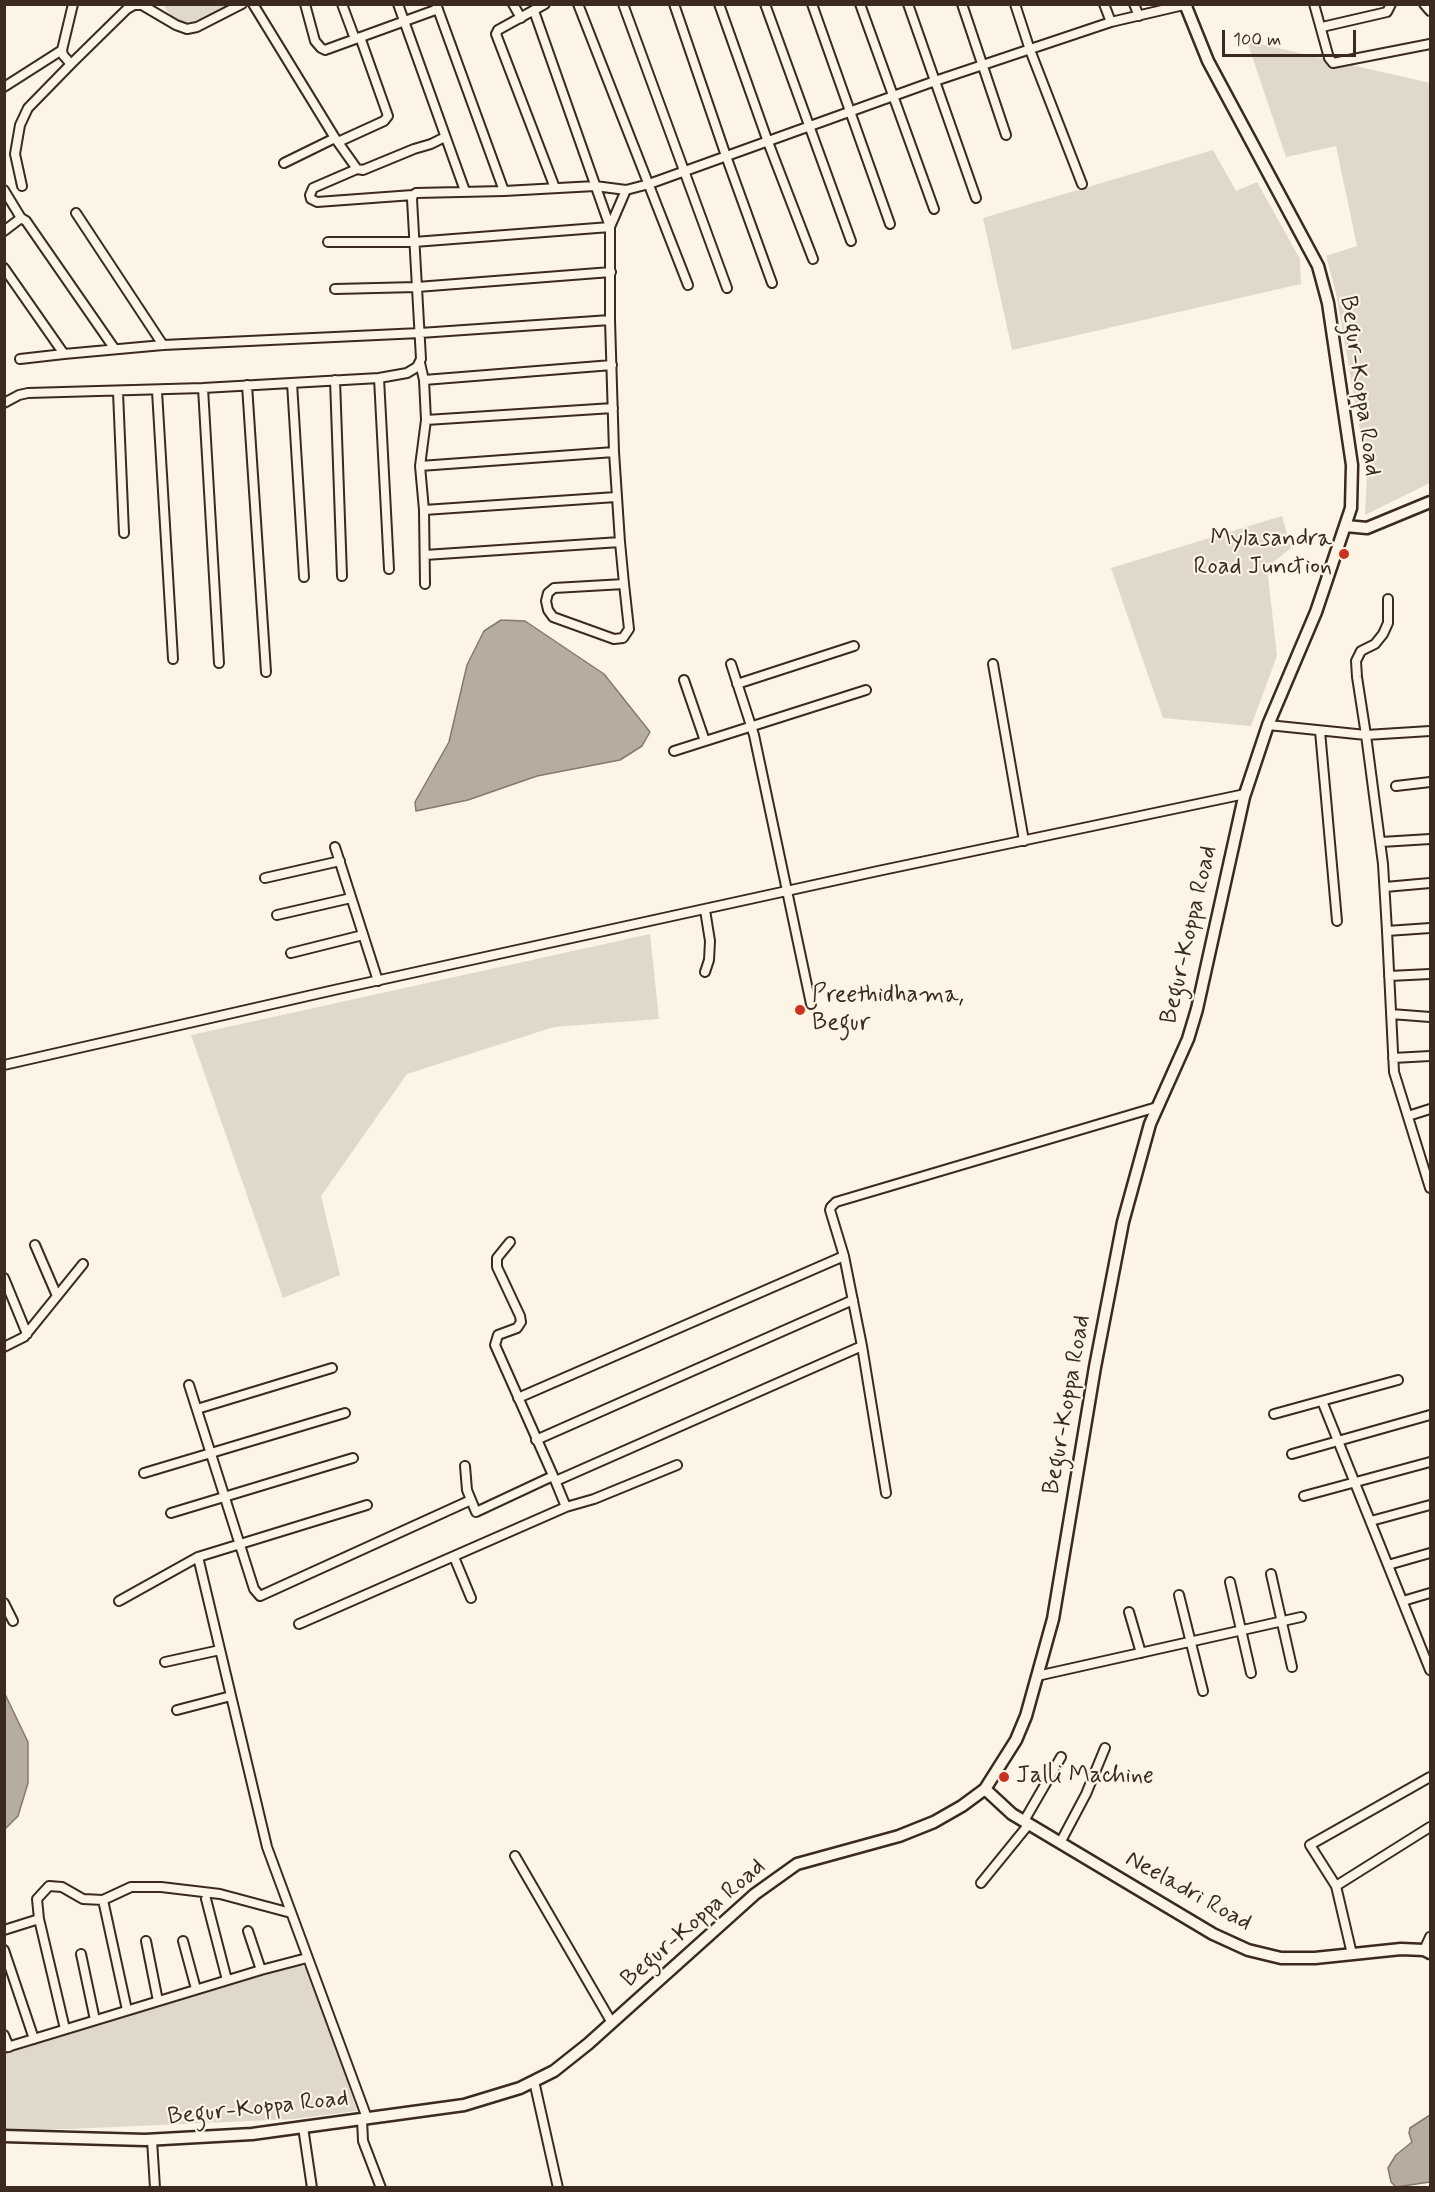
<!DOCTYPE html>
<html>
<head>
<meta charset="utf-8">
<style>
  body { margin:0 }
  #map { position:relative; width:1435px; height:2192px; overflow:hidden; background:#fcf5e5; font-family:Mynerve,sans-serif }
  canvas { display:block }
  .frame { position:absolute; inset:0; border:6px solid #3b2a1e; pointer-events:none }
  .scale { position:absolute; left:1222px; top:30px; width:134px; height:27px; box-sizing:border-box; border:3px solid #3b2a1e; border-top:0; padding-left:8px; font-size:18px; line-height:21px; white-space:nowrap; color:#3b2a1e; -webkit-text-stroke:4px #fcf5e5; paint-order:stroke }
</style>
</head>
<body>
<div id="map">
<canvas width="1435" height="2192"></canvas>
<div class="frame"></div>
<div class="scale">100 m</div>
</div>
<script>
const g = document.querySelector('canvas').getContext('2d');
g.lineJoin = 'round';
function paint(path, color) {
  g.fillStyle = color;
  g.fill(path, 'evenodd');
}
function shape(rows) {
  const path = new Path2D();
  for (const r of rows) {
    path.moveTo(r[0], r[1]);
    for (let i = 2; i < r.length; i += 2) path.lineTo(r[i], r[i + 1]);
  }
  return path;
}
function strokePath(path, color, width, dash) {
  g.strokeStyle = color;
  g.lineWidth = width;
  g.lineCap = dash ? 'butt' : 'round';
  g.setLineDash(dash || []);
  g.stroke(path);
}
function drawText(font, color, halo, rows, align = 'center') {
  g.font = font + ' Mynerve,sans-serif';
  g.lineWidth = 4.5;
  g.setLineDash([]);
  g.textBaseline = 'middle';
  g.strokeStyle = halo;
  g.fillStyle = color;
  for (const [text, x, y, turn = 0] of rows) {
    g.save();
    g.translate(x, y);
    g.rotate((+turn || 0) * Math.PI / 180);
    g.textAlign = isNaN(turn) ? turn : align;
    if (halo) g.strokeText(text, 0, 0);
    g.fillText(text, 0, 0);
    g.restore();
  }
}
const green = shape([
  [163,5,228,5,184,33],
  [1247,41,1430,83,1430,483,1365,515,1367,471,1336,293,1326,256,1357,246,1336,146,1286,157],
  [1213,150,1236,191,1257,182,1300,259,1301,284,1012,350,983,218],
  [1282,516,1291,548,1267,567,1277,656,1251,726,1163,718,1111,568],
  [650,934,659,1019,554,1027,407,1074,321,1196,340,1275,283,1298,191,1035],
  [300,1964,310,1971,357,2111,294,2119,71,2129,5,2130,4,2053]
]);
const water = shape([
  [501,620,525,621,604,674,650,732,642,746,620,760,537,776,468,800,416,811,415,802,449,742,467,665,484,631,501,620],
  [4,1692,28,1742,28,1783,18,1816,5,1829,4,1692],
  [1430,2115,1430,2182,1396,2187,1391,2182,1388,2168,1396,2155,1412,2142,1409,2133,1410,2128,1430,2115]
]);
const street = shape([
  [73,4,62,50,63,55,71,64,127,9,134,5,142,5,176,25,187,29,197,27,242,4],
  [253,4,335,138,357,169,363,170,414,149,431,144,445,137],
  [305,4,315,41,321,48,325,50,438,9],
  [342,4,355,39],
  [398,4,465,191],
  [436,4,504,191],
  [513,4,521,18],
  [545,4,498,30,496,34,555,188],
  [578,4,688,285],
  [623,4,727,288],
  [674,4,726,156,772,283],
  [719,4,768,142,813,259],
  [765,4,851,241],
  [812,4,890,224],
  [860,4,934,209],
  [908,4,976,198],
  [962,4,1006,135],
  [1015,4,1030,50,1082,184],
  [1104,4,1111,22],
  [1134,4,1139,16],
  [1314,4,1329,58,1333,63,1430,44],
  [1424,4,1430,11],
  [534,11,610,227,610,320,614,452,620,542,624,584,629,629,623,638,614,639,553,617,548,610,546,601,548,593,554,588,624,584],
  [1322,27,1387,12,1391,4],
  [4,87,62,50],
  [338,142,384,121,388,116,360,37],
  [284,163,335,138],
  [357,169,313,188,310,195,311,199,317,202,413,195],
  [22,186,15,154,20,125,28,108,71,64],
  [4,190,21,218,26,221,114,348],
  [76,213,163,345],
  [4,231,21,218],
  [328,242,414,242,610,227,626,190],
  [4,268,64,354,163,345,420,333,610,320],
  [335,289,417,287,611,272],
  [20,359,64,354],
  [420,363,424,380,426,420,420,466,424,510,425,584],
  [379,378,389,569],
  [335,380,342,576],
  [424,380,612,365],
  [292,383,304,577],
  [247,385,266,672],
  [203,388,219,663],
  [157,391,173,659],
  [118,392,124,533],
  [4,403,19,395,28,393,203,388,379,378,407,373,417,367,421,359,412,199,413,195,416,193,504,191,595,186,626,190,649,184,935,81,1111,22,1188,4],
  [426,420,613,408],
  [420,466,614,452],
  [424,510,616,497],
  [425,555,620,542],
  [1388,599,1388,623,1383,634,1375,644,1361,651,1356,661,1357,677,1366,735,1430,731],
  [731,664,754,735,811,1004],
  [993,664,1024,841],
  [684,680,705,741],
  [737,684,854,646],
  [1268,725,1366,735,1383,864,1387,931,1430,928],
  [1320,731,1337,921],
  [674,751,866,690],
  [1396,786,1430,782],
  [1381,842,1430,839],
  [335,847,378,981],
  [265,878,340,861],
  [1385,887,1430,883],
  [705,910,710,941,709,960,705,972],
  [277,915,351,898],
  [1387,931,1394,1072,1430,1188],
  [291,953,363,935],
  [1389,976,1430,974],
  [1391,1014,1430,1017],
  [1393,1058,1430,1056],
  [4,1065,334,990,878,871,1245,794],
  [1408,1116,1430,1109],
  [510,1242,497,1258,497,1267,520,1316,521,1322,517,1328,498,1335,495,1345,555,1480,558,1480,862,1346],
  [35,1245,57,1296],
  [4,1278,27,1334],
  [4,1347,24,1337,83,1264],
  [189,1385,254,1589,260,1596,471,1500],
  [518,1398,844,1256],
  [1322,1401,1430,1670],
  [197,1409,332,1368],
  [1274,1414,1398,1380],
  [536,1440,853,1300],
  [1292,1454,1430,1415],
  [465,1466,467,1490,476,1512,553,1476],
  [144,1473,345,1413],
  [555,1480,566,1507,594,1499,677,1465],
  [886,1493,862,1346,844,1256,830,1210,831,1207,836,1202,1157,1107],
  [1304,1496,1430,1462],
  [171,1513,353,1458],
  [1371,1521,1430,1505],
  [198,1557,267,1847,367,2118],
  [454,1557,471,1598],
  [1388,1565,1430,1553],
  [1271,1574,1292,1667],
  [1230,1582,1251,1673],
  [1179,1595,1203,1691],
  [119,1601,198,1557,367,1505],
  [1403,1601,1430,1593],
  [4,1603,13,1621],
  [1129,1612,1141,1653],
  [299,1624,566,1507],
  [165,1662,220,1650],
  [1037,1676,1301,1617],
  [177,1710,231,1696],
  [1024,1821,1061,1757],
  [1060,1843,1086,1794,1105,1748],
  [515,1856,612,2023],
  [981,1883,1029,1824],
  [1336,1886,1430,1827],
  [206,1899,227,1980],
  [103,1900,127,2010],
  [39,1919,65,2029],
  [4,1930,39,1919,37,1899,49,1886,62,1887,83,1899,103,1900,131,1887,161,1887,220,1894,291,1913],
  [248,1931,261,1970],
  [146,1941,158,2001],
  [183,1941,196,1989],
  [4,1950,34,2039],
  [1424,1950,1430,1937],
  [81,1954,95,2020],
  [1352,1954,1336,1886,1310,1845,1430,1777],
  [4,2035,9,2047],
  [4,2048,261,1970,307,1958],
  [534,2081,558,2188],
  [362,2119,363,2141,381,2188],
  [303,2127,312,2188],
  [152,2140,155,2188]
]);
const secondary = shape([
  [1346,526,1367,528,1430,502],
  [985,1789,1012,1814,1213,1934,1248,1950,1281,1958,1315,1958,1401,1949,1424,1950,1430,1953],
  [4,2136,145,2140,252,2134,464,2105,520,2088,554,2071,588,2044,755,1894,797,1864,899,1836,934,1822,962,1806,985,1789,1016,1740,1026,1716,1053,1619,1095,1367,1123,1222,1150,1124,1188,1039,1197,1009,1244,797,1268,725,1316,612,1351,508,1352,465,1328,303,1318,266,1208,61,1185,4]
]);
const markers = [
  [1344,554,6,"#c8321e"],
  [800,1010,6,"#c8321e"],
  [1004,1777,6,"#c8321e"]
];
const streetNames = [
  ["Begur-Koppa Road",1359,386,82],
  ["Begur-Koppa Road",1190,935,-77],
  ["Begur-Koppa Road",1068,1405,-80],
  ["Neeladri Road",1188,1892,29],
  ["Begur-Koppa Road",694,1924,-41],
  ["Begur-Koppa Road",258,2109,-6]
];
const poiNames = [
  ["Mylasandra",1332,540,"right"],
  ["Road Junction",1332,568,"right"],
  ["Preethidhama,",812,996],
  ["Begur",812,1024],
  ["Jalli Machine",1016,1777]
];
paint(green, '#e0d8c8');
paint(water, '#b7ad9e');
strokePath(water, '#85796b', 1.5);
strokePath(street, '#3b2a1e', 12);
strokePath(secondary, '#3b2a1e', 15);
strokePath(street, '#fcf5e5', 8);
strokePath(secondary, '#fcf5e5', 10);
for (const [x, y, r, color] of markers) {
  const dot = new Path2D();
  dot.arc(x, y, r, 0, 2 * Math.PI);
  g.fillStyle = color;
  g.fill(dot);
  strokePath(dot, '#fcf5e5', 2);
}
drawText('24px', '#3b2a1e', '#fcf5e5', streetNames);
drawText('24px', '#3b2a1e', '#fcf5e5', poiNames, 'left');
</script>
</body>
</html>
